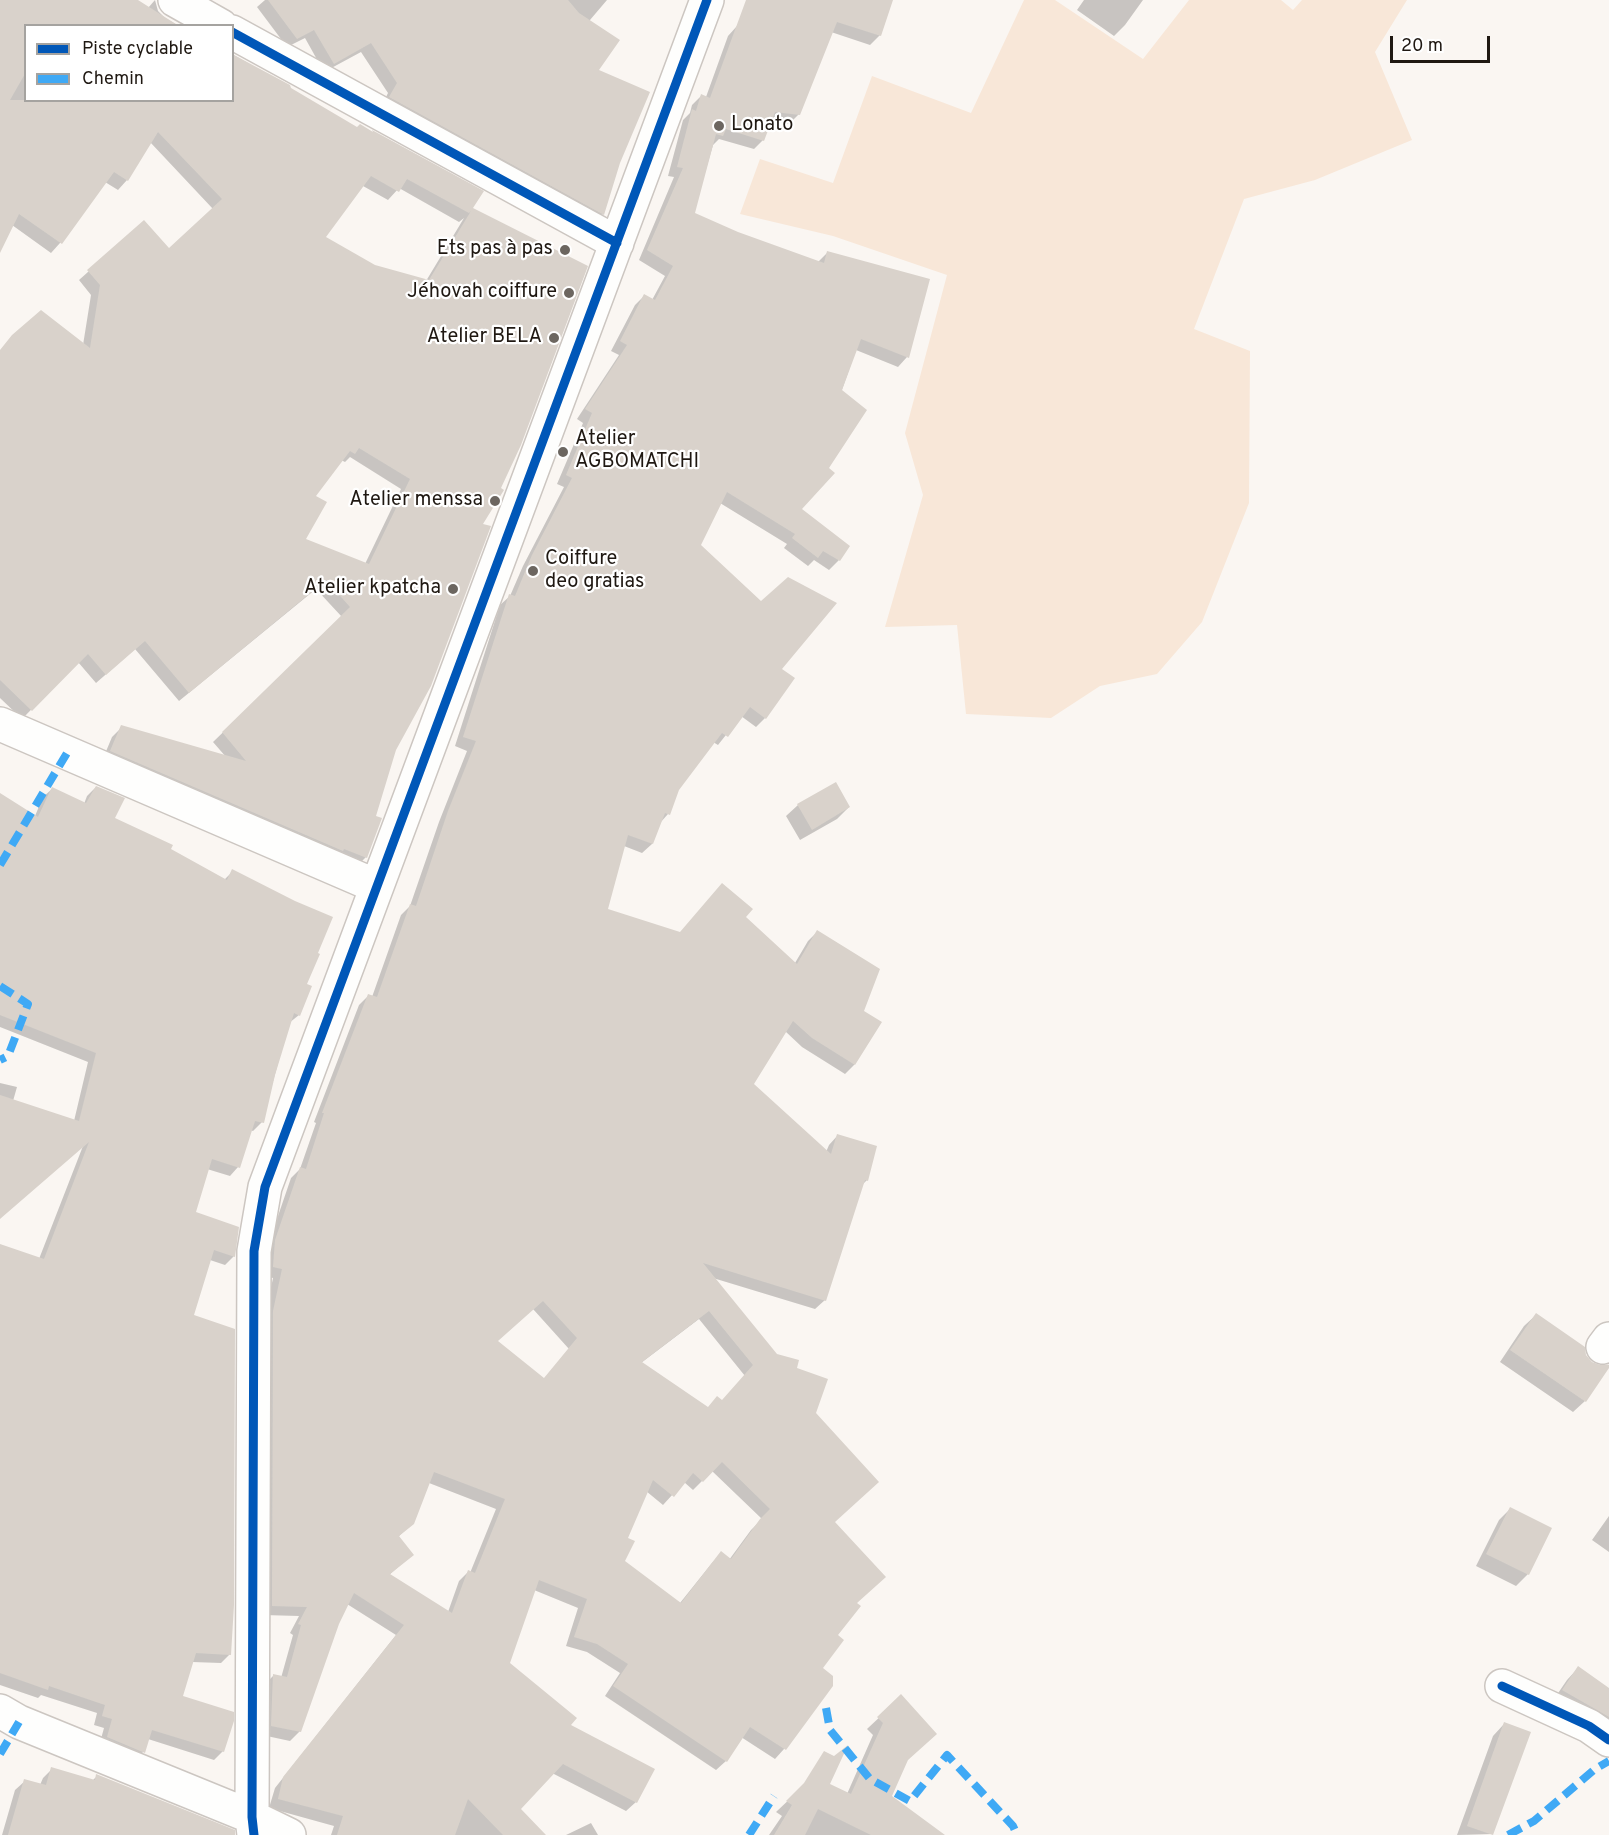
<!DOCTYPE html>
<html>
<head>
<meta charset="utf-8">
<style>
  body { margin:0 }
  #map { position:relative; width:1609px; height:1835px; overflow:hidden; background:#faf6f2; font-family:Overpass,sans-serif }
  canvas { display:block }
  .legend { position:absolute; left:24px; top:24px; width:210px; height:78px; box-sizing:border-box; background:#fff; border:2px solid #a5a3a0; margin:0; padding:8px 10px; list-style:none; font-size:18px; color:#1f1812 }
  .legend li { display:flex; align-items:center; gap:12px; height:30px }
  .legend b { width:30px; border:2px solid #a5a3a0 }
  .scale { position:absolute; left:1390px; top:36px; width:100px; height:27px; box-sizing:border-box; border:3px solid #1f1812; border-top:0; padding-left:8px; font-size:18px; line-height:21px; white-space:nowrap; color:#1f1812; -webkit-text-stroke:4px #fff; paint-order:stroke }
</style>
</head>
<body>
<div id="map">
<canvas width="1609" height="1835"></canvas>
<ul class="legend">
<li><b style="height:8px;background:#0057b8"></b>Piste cyclable</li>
<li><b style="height:8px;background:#3fa9f5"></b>Chemin</li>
</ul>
<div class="scale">20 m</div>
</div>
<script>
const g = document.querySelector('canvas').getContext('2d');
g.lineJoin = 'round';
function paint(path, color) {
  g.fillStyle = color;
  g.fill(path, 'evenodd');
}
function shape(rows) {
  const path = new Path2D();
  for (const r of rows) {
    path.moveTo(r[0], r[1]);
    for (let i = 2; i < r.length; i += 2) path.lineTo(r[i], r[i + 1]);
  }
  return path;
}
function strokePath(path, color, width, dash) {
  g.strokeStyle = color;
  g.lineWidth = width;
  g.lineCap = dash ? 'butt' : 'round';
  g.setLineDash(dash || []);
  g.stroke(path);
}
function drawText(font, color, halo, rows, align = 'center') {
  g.font = font + ' Overpass,sans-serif';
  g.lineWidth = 4.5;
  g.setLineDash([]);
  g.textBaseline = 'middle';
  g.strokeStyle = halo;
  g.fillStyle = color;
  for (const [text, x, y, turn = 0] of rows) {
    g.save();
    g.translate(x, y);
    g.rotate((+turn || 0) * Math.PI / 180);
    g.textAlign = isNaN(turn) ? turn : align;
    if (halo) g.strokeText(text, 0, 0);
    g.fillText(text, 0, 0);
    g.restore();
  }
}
const green = shape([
  [1024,0,1055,0,1143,59,1189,0,1281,0,1293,10,1302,0,1407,0,1375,52,1412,140,1315,180,1244,199,1194,329,1250,351,1249,503,1202,622,1157,674,1100,686,1051,718,966,714,957,625,885,627,923,495,905,433,947,275,833,236,740,214,760,159,833,183,872,76,971,113]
]);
const shadow = shape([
  [0,0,135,0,148,8,155,0,158,11,165,18,179,26,26,26,26,100,232,100,232,54,269,75,471,208,586,266,480,524,394,749,374,817,366,857,356,867,102,761,112,737,122,727,226,757,213,742,342,617,316,589,179,701,135,649,96,683,78,662,22,719,0,698,0,350,83,345,91,295,79,280,144,222,169,250,213,209,150,142,127,180,118,190,105,182,60,243,51,253,12,225,0,241],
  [363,186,388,200,399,188,459,222,464,218,426,281,375,267,323,237],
  [350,457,401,489,365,564,304,539,314,496,341,460,345,462],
  [265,0,607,0,590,20,596,71,619,163,603,214,594,223,381,107,388,93,361,52,324,72,305,38,287,47,257,7],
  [749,0,891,0,880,35,870,45,831,32,799,114,789,124,770,121,763,140,754,149,719,139,713,145,693,214,738,233,818,262,827,253,928,280,907,357,898,367,856,350,800,509,839,560,829,570,814,560,808,566,784,548,787,544,720,503,699,545,780,669,765,718,756,727,741,716,718,745,713,742,677,790,668,814,660,823,652,844,642,853,624,846,607,910,679,933,744,917,795,963,808,941,817,932,862,1011,880,1023,854,1065,845,1074,802,1047,785,1031,752,1085,826,1152,829,1145,838,1135,867,1180,861,1186,825,1300,815,1309,713,1278,776,1355,795,1369,814,1413,834,1522,855,1603,836,1636,821,1669,832,1686,784,1749,775,1759,741,1737,726,1761,716,1770,605,1696,620,1673,587,1652,566,1646,578,1608,534,1590,508,1663,568,1726,636,1802,626,1811,552,1773,519,1809,544,1835,331,1835,334,1826,269,1808,275,1788,396,1635,347,1604,337,1623,300,1731,290,1741,262,1735,264,1685,273,1676,281,1678,293,1635,290,1633,299,1616,263,1615,264,1321,273,1278,264,1276,266,1251,291,1178,300,1169,316,1123,314,1122,359,1005,368,996,372,997,401,915,410,906,439,822,467,751,455,746,500,605,510,596,523,566,564,487,557,484,583,423,577,419,619,355,611,351,635,305,644,296,652,300,665,276,639,260,674,177,668,176,683,120,690,113,692,105,701,96,706,97,728,36,737,26],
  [533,1309,569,1349,544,1379,496,1342],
  [699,1319,745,1376,721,1402,707,1409,641,1363],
  [712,1471,762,1519,751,1530,729,1560,721,1553,712,1563,680,1603,623,1561,626,1539,646,1491,663,1505,684,1482,693,1490],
  [429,1483,496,1509,470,1573,468,1572,459,1581,448,1612,389,1575,412,1555,398,1537,413,1523],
  [1084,0,1143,0,1125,25,1114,36,1077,10],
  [96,787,113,819,224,880,233,871,305,985,299,1015,289,1023,262,1122,253,1131,250,1130,238,1167,230,1176,207,1169,195,1213,234,1256,225,1265,210,1260,192,1316,230,1654,221,1663,192,1662,181,1697,223,1751,214,1760,148,1739,143,1752,135,1761,99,1746,104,1728,94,1725,97,1713,41,1695,38,1698,0,1685,0,1245,39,1259,83,1146,0,1218,0,1083,17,1087,13,1101,74,1121,88,1062,0,1027,0,795,35,816,43,797,52,789,84,804,87,796],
  [798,805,849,807,837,819,800,840,786,816],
  [1536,1315,1585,1401,1573,1412,1500,1362,1524,1326],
  [1510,1509,1550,1529,1528,1574,1516,1586,1476,1566,1499,1520],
  [1609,1516,1609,1552,1592,1540],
  [1578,1668,1609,1689,1609,1737,1552,1702,1567,1680],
  [901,1697,906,1761,890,1796,942,1835,769,1835,782,1816,776,1812,813,1777,847,1794,873,1735,867,1729],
  [1504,1724,1492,1834,1457,1835,1493,1736],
  [52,1769,92,1781,97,1776,207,1835,2,1835,15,1790,25,1781,40,1785,43,1778],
  [591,1823,598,1835,566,1835]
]);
const building = shape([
  [0,0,138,0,179,26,26,26,26,72,10,100,232,100,232,54,290,85,291,88,357,127,360,124,373,132,372,130,484,191,473,208,588,266,521,445,501,488,504,490,483,524,491,526,431,686,396,750,376,816,382,818,367,858,344,849,343,851,110,751,121,725,246,761,222,732,350,607,326,580,189,693,145,641,106,675,88,654,32,711,0,680,0,350,12,335,41,310,90,348,100,285,87,270,144,220,169,248,222,199,158,132,128,181,114,172,62,244,19,214,0,253],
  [371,176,399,192,407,179,469,213,471,211,429,280,375,265,326,237],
  [359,448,410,479,369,564,306,539,327,502,316,496,350,451,355,454],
  [268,0,568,0,579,13,620,40,599,70,650,92,620,163,604,215,389,97,397,83,371,43,334,64,314,30,297,39],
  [746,0,893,0,881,36,837,22,800,115,775,112,764,141,726,129,723,136,716,134,695,213,738,232,824,263,827,251,930,279,909,358,861,339,842,390,867,410,829,468,835,473,802,509,850,546,840,561,823,551,818,558,792,538,795,534,727,492,701,545,761,601,788,577,837,603,782,669,795,678,766,719,750,707,728,737,722,733,679,790,670,815,665,813,653,844,628,835,608,909,680,932,722,883,753,909,746,917,797,964,817,930,880,969,864,1011,882,1022,855,1065,812,1038,793,1021,754,1084,831,1154,837,1134,877,1146,868,1181,865,1180,826,1301,703,1263,777,1354,799,1360,797,1368,828,1379,816,1413,879,1482,835,1522,886,1577,857,1603,861,1606,838,1635,844,1640,823,1668,833,1676,833,1686,786,1750,750,1727,727,1762,613,1686,628,1664,597,1644,574,1637,587,1599,539,1580,510,1663,577,1718,571,1725,655,1769,637,1803,563,1764,521,1809,546,1835,503,1835,468,1799,455,1835,337,1835,343,1816,278,1799,283,1777,404,1625,354,1593,339,1624,301,1732,271,1726,273,1674,287,1677,301,1625,298,1624,307,1607,272,1606,273,1311,282,1269,273,1267,275,1240,300,1167,306,1169,324,1113,322,1113,368,994,377,997,410,904,416,906,448,811,476,741,463,737,509,594,515,596,532,555,572,478,566,475,592,413,585,409,627,345,620,341,644,294,655,300,673,266,647,250,683,168,677,167,692,109,696,111,701,94,710,98],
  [543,1301,577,1338,544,1378,498,1341],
  [709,1311,753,1365,722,1400,717,1396,708,1407,642,1362],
  [722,1462,770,1509,760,1519,731,1559,721,1551,681,1603,625,1561,635,1541,628,1538,653,1480,674,1497,693,1473,703,1482],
  [434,1472,505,1499,475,1573,468,1570,452,1613,390,1574,414,1555,399,1536,414,1524],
  [836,782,850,807,812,830,797,804],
  [96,786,125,798,115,818,173,845,171,849,227,880,232,869,295,901,333,917,318,953,320,954,307,984,312,986,300,1016,294,1013,275,1075,264,1123,255,1121,240,1168,212,1159,196,1212,239,1227,235,1257,214,1250,194,1315,235,1329,234,1605,231,1655,196,1653,183,1696,234,1712,234,1721,224,1752,152,1730,145,1753,107,1737,112,1719,102,1716,105,1705,49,1686,48,1690,0,1673,0,1244,44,1259,89,1142,0,1219,0,1095,79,1121,96,1053,0,1015,0,793,38,817,52,787,86,803],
  [1536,1313,1585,1347,1586,1355,1592,1362,1600,1365,1609,1365,1609,1368,1586,1402,1510,1350],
  [1510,1507,1552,1528,1529,1575,1486,1554],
  [1578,1666,1609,1688,1609,1717,1562,1690],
  [901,1694,937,1734,908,1760,892,1796,945,1835,871,1835,818,1809,805,1835,774,1835,792,1805,786,1801,804,1783,824,1751,834,1756,848,1745,830,1784,851,1794,883,1723,877,1717],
  [1504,1722,1531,1732,1493,1835,1467,1826],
  [51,1767,95,1780,96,1774,235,1830,235,1835,8,1835,24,1779,46,1785]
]);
const street = shape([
  [175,0,221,26],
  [232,32,617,243],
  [0,724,376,886],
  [1603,1347,1609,1339],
  [1502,1686,1589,1726,1609,1740],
  [0,1711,19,1722,252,1817,289,1835],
  [254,1835,252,1817,254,1251,265,1187,707,0]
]);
const quiet = shape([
  [0,865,67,753],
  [0,986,28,1004,8,1056,0,1060],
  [826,1708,830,1730,870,1779,910,1801,947,1755,1013,1826,1017,1835],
  [0,1754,19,1722],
  [749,1835,774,1796],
  [1508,1835,1534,1821,1595,1769,1609,1761]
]);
const cycleway = shape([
  [232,32,617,243],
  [1502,1686,1589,1726,1609,1740],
  [254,1835,252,1817,254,1251,265,1187,707,0]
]);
const markers = [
  [719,126,6,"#6c6660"],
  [565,250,6,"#6c6660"],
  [569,293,6,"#6c6660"],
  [554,338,6,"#6c6660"],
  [563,452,6,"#6c6660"],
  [495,501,6,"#6c6660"],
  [533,571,6,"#6c6660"],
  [453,589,6,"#6c6660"]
];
const poiNames = [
  ["Lonato",731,126,"left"],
  ["Ets pas à pas",553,250],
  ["Jéhovah coiffure",557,293],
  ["Atelier BELA",542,338],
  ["Atelier",575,440,"left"],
  ["AGBOMATCHI",575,463,"left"],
  ["Atelier menssa",483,501],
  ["Coiffure",545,560,"left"],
  ["deo gratias",545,583,"left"],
  ["Atelier kpatcha",441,589]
];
paint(green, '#f8e7d8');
paint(shadow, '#0003');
paint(building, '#d9d2cb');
strokePath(street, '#ccc6c1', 36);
strokePath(street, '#fefefd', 33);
strokePath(quiet, '#3fa9f5', 8, [15, 8]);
strokePath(cycleway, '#0057b8', 9);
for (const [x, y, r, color] of markers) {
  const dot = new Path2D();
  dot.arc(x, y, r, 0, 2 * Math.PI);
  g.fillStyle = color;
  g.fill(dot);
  strokePath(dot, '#fff', 2);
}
drawText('20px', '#1f1812', '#fff', poiNames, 'right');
</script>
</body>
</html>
